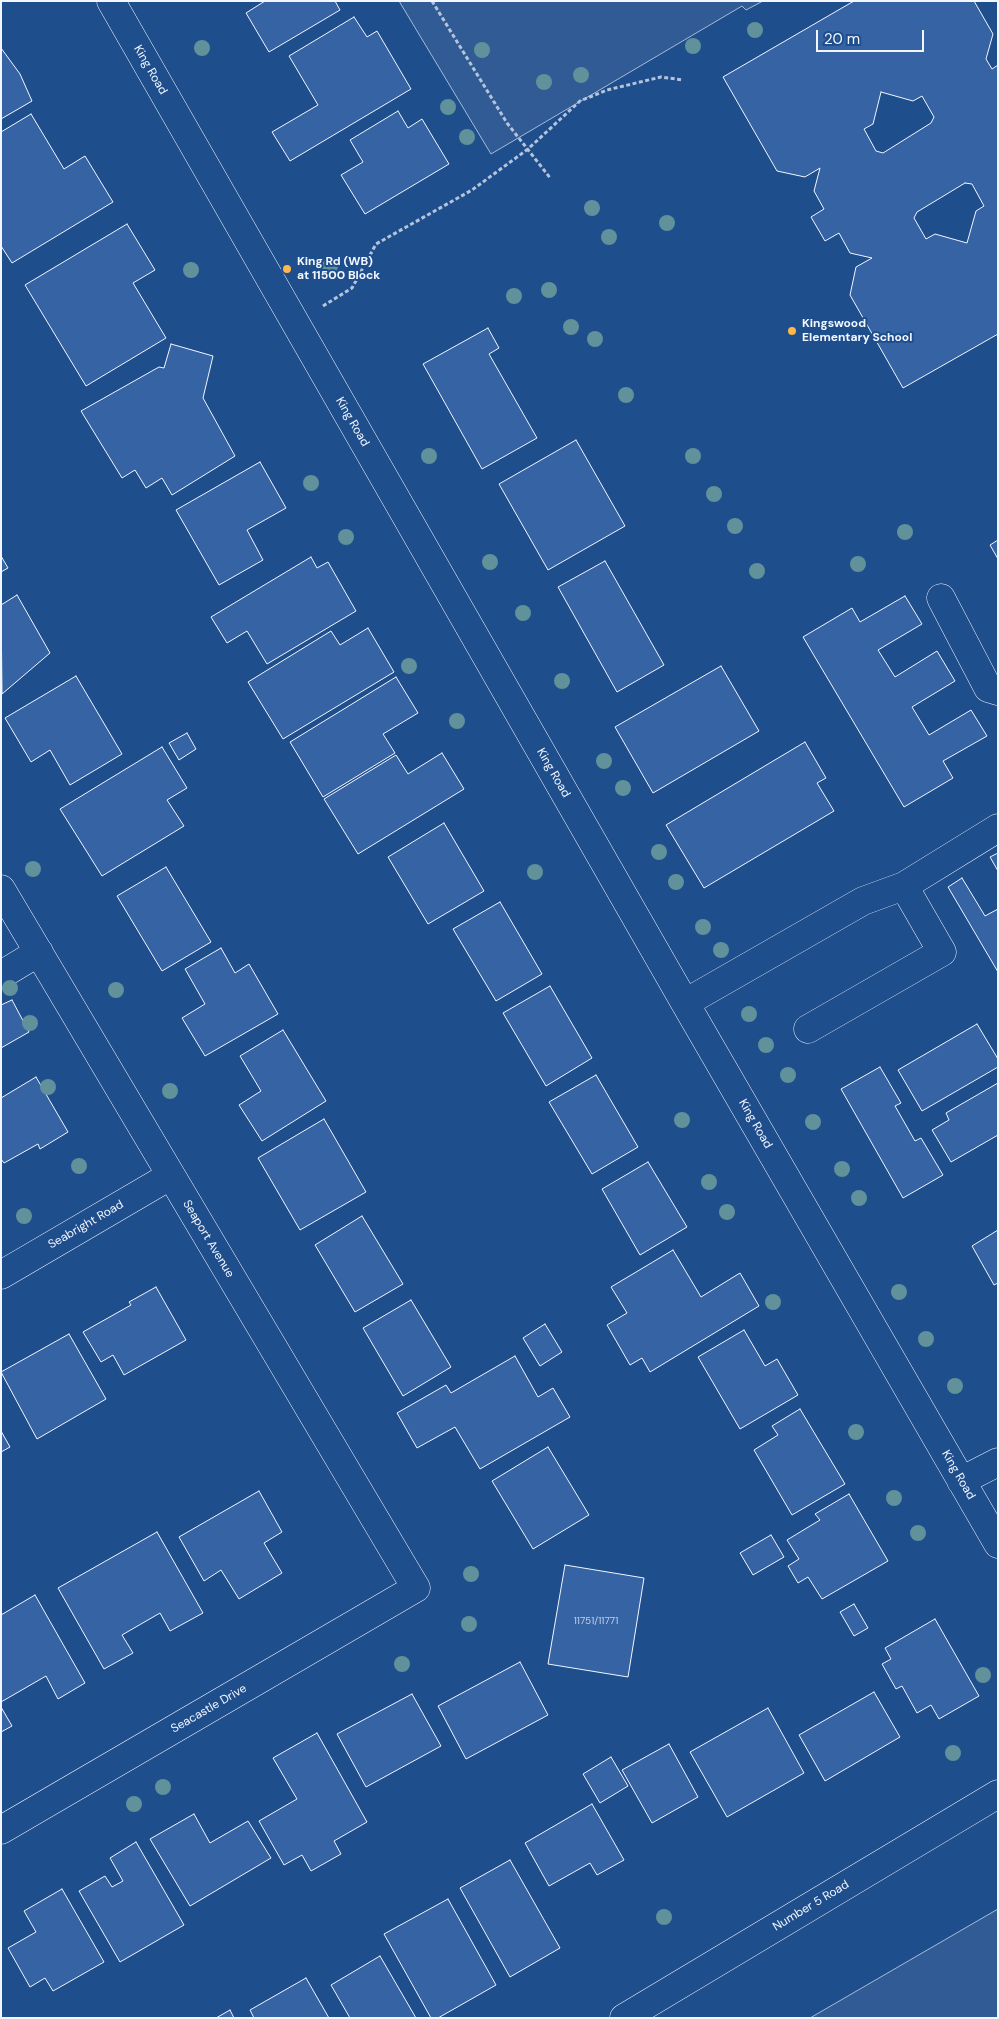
<!DOCTYPE html>
<html>
<head>
<meta charset="utf-8">
<style>
  body { margin:0 }
  #map { position:relative; width:999px; height:2019px; overflow:hidden; background:#1f4e8c; font-family:"DM Sans",sans-serif }
  canvas { display:block }
  .frame { position:absolute; inset:0; border:2px solid #f2f6ff; pointer-events:none }
  .scale { position:absolute; left:816px; top:30px; width:108px; height:22px; box-sizing:border-box; border:2px solid #f2f6ff; border-top:0; padding-left:6px; font-size:15px; line-height:18px; white-space:nowrap; color:#f2f6ff; -webkit-text-stroke:4px #1f4e8c; paint-order:stroke }
</style>
</head>
<body>
<div id="map">
<canvas width="999" height="2019"></canvas>
<div class="frame"></div>
<div class="scale">20 m</div>
</div>
<script>
const g = document.querySelector('canvas').getContext('2d');
g.lineJoin = 'round';
function paint(path, color) {
  g.fillStyle = color;
  g.fill(path, 'evenodd');
}
function shape(rows) {
  const path = new Path2D();
  for (const r of rows) {
    path.moveTo(r[0], r[1]);
    for (let i = 2; i < r.length; i += 2) path.lineTo(r[i], r[i + 1]);
  }
  return path;
}
function strokePath(path, color, width, dash) {
  g.strokeStyle = color;
  g.lineWidth = width;
  g.lineCap = dash ? 'butt' : 'round';
  g.setLineDash(dash || []);
  g.stroke(path);
}
function drawText(font, color, halo, rows, align = 'center') {
  g.font = font + ' "DM Sans",sans-serif';
  g.lineWidth = 4;
  g.setLineDash([]);
  g.textBaseline = 'middle';
  g.strokeStyle = halo;
  g.fillStyle = color;
  for (const [text, x, y, turn = 0] of rows) {
    g.save();
    g.translate(x, y);
    g.rotate((+turn || 0) * Math.PI / 180);
    g.textAlign = isNaN(turn) ? turn : align;
    if (halo) g.strokeText(text, 0, 0);
    g.fillText(text, 0, 0);
    g.restore();
  }
}
const green = shape([
  [399,1,763,1,746,10,742,6,491,154,399,1],
  [998,1909,998,2018,810,2018,998,1909]
]);
const building = shape([
  [265,1,335,1,340,10,269,52,246,13,265,1],
  [854,1,974,1,993,34,986,59,992,69,998,65,998,334,903,388,850,295,856,267,872,258,850,253,839,233,825,241,811,217,824,209,814,191,820,168,805,177,777,171,723,77,854,1],
  [881,92,913,101,922,96,934,117,931,123,883,153,876,151,864,129,873,124,881,92],
  [965,183,972,184,984,206,976,211,967,243,935,234,926,239,914,218,917,212,965,183],
  [354,17,367,37,377,31,411,89,290,161,272,132,318,105,289,56,354,17],
  [1,48,20,74,32,101,1,119,1,48],
  [398,111,408,128,422,119,449,164,365,214,341,175,363,162,350,140,398,111],
  [31,114,64,169,85,156,113,202,12,263,1,246,1,132,31,114],
  [127,224,155,270,133,283,166,338,86,386,25,285,127,224],
  [488,328,499,348,489,354,537,438,482,469,423,364,488,328],
  [171,344,213,356,203,398,235,456,172,495,162,478,146,488,135,470,122,478,81,411,159,367,164,368,171,344],
  [576,440,625,526,548,570,499,484,576,440],
  [260,462,286,508,247,530,263,560,219,585,176,510,260,462],
  [998,540,998,559,990,545,998,540],
  [1,556,8,568,1,572,1,556],
  [311,557,317,568,328,562,356,611,267,664,247,631,227,643,211,617,311,557],
  [605,561,664,665,617,692,558,587,605,561],
  [17,595,50,653,2,694,1,605,17,595],
  [905,596,922,624,878,650,895,677,937,651,955,681,912,707,929,735,971,710,987,736,943,761,953,778,904,807,803,637,852,608,860,622,905,596],
  [368,628,394,672,283,739,248,682,331,631,340,645,368,628],
  [721,666,759,731,653,793,615,727,721,666],
  [76,676,122,754,70,785,50,750,31,762,5,718,76,676],
  [396,677,418,713,383,734,395,753,323,797,290,742,396,677],
  [187,733,196,749,179,760,169,743,187,733],
  [805,742,826,778,817,783,834,811,704,888,666,825,805,742],
  [162,747,187,788,167,800,184,826,102,876,60,809,162,747],
  [442,753,464,789,358,854,324,799,396,755,408,774,442,753],
  [444,823,484,891,428,924,388,857,444,823],
  [998,853,998,871,990,857,998,853],
  [166,867,211,942,162,971,117,896,166,867],
  [962,878,985,916,998,909,998,972,948,887,962,878],
  [500,902,542,974,496,1001,453,929,500,902],
  [221,948,235,973,249,964,278,1014,205,1056,182,1018,205,1004,185,969,221,948],
  [550,986,592,1058,546,1086,503,1013,550,986],
  [12,1000,29,1032,1,1048,1,1005,12,1000],
  [977,1024,998,1059,998,1067,922,1111,898,1070,977,1024],
  [283,1030,326,1101,262,1141,239,1105,261,1091,240,1056,283,1030],
  [880,1067,901,1103,895,1106,915,1141,921,1138,943,1175,903,1198,841,1089,880,1067],
  [596,1075,638,1147,592,1174,549,1102,596,1075],
  [36,1077,68,1132,40,1149,38,1144,4,1163,1,1159,1,1098,36,1077],
  [998,1083,998,1135,951,1162,932,1130,949,1120,946,1113,998,1083],
  [324,1119,366,1192,300,1230,258,1158,324,1119],
  [648,1162,687,1227,640,1255,602,1189,648,1162],
  [362,1216,403,1284,355,1312,315,1245,362,1216],
  [998,1230,998,1283,994,1285,972,1246,998,1230],
  [673,1250,701,1297,740,1273,759,1306,650,1372,642,1358,630,1365,607,1325,627,1313,611,1287,673,1250],
  [156,1287,186,1340,124,1375,113,1355,101,1362,83,1332,131,1305,129,1302,156,1287],
  [411,1300,451,1367,403,1396,363,1328,411,1300],
  [545,1324,562,1352,540,1366,523,1338,545,1324],
  [744,1330,765,1366,777,1359,798,1395,740,1429,698,1357,744,1330],
  [69,1334,106,1399,37,1439,1,1372,69,1334],
  [515,1356,538,1397,553,1388,570,1417,480,1469,455,1427,417,1448,397,1413,446,1385,451,1393,515,1356],
  [800,1409,845,1484,792,1515,754,1450,778,1435,772,1426,800,1409],
  [1,1431,10,1447,1,1452,1,1431],
  [548,1447,589,1515,533,1549,492,1481,548,1447],
  [259,1491,282,1532,264,1543,282,1573,239,1599,221,1570,204,1581,179,1537,259,1491],
  [849,1494,888,1561,822,1599,808,1577,798,1583,788,1566,799,1559,787,1540,820,1520,815,1514,849,1494],
  [157,1532,203,1613,170,1631,160,1613,122,1635,133,1653,104,1669,58,1588,157,1532],
  [771,1535,784,1557,753,1575,740,1553,771,1535],
  [565,1565,644,1578,628,1677,548,1664,565,1565],
  [35,1595,85,1683,58,1699,46,1676,1,1702,1,1615,35,1595],
  [854,1604,868,1628,854,1636,840,1612,854,1604],
  [935,1619,979,1696,939,1719,931,1705,917,1713,902,1686,896,1689,882,1664,891,1659,885,1648,935,1619],
  [520,1662,548,1715,466,1759,438,1706,520,1662],
  [874,1692,900,1737,825,1781,799,1735,874,1692],
  [412,1694,441,1746,366,1787,337,1734,412,1694],
  [1,1707,12,1726,1,1732,1,1707],
  [768,1708,804,1773,727,1817,690,1752,768,1708],
  [317,1733,367,1822,334,1841,341,1854,311,1871,302,1855,284,1865,259,1821,297,1799,273,1758,317,1733],
  [669,1744,698,1797,652,1823,622,1770,669,1744],
  [611,1757,628,1786,600,1803,583,1774,611,1757],
  [592,1804,624,1860,597,1875,590,1863,549,1886,525,1843,592,1804],
  [194,1814,210,1843,248,1821,271,1858,190,1906,150,1839,194,1814],
  [136,1842,184,1925,120,1962,79,1891,105,1876,112,1887,123,1881,110,1858,136,1842],
  [510,1860,560,1948,510,1977,460,1888,510,1860],
  [62,1889,104,1962,53,1991,45,1978,30,1987,8,1948,36,1932,24,1911,62,1889],
  [448,1899,496,1985,438,2018,431,2018,384,1934,448,1899],
  [380,1956,416,2018,350,2018,331,1985,380,1956],
  [306,1978,329,2018,254,2018,250,2010,306,1978],
  [230,2010,234,2018,216,2018,230,2010]
]);
const path = shape([
  [432,1,507,123,551,179],
  [323,306,352,288,376,244,472,190,528,149,580,101,607,90,661,77,683,80]
]);
const minor = shape([
  [111,1,685,1003,998,1544],
  [941,598,988,688,998,691],
  [1,889,416,1588,1,1830],
  [1,975,39,952],
  [685,1003,863,901,904,886,998,828],
  [808,1029,942,952,904,886],
  [1,1275,170,1176],
  [961,1481,998,1462]
]);
const major = shape([
  [624,2018,998,1794]
]);
const trees = [
  [755,30],
  [693,46],
  [202,48],
  [482,50],
  [581,75],
  [544,82],
  [448,107],
  [467,137],
  [592,208],
  [667,223],
  [609,237],
  [330,266],
  [191,270],
  [549,290],
  [514,296],
  [571,327],
  [595,339],
  [626,395],
  [429,456],
  [693,456],
  [311,483],
  [714,494],
  [735,526],
  [905,532],
  [346,537],
  [490,562],
  [858,564],
  [757,571],
  [523,613],
  [409,666],
  [562,681],
  [457,721],
  [604,761],
  [623,788],
  [659,852],
  [33,869],
  [535,872],
  [676,882],
  [703,927],
  [721,950],
  [10,988],
  [116,990],
  [749,1014],
  [30,1023],
  [766,1045],
  [788,1075],
  [48,1087],
  [170,1091],
  [682,1120],
  [813,1122],
  [79,1166],
  [842,1169],
  [709,1182],
  [859,1198],
  [727,1212],
  [24,1216],
  [899,1292],
  [773,1302],
  [926,1339],
  [955,1386],
  [856,1432],
  [894,1498],
  [918,1533],
  [471,1574],
  [469,1624],
  [402,1664],
  [983,1675],
  [953,1753],
  [163,1787],
  [134,1804],
  [664,1917]
];
const markers = [
  [287,269,5,"#ffb74d"],
  [792,331,5,"#ffb74d"]
];
const numberNames = [
  ["11751/11771",596,1621]
];
const streetNames = [
  ["King Road",150,70,60],
  ["King Road",352,422,60],
  ["King Road",553,773,60],
  ["King Road",755,1124,60],
  ["Seabright Road",86,1225,-30],
  ["Seaport Avenue",208,1239,59],
  ["King Road",958,1475,60],
  ["Seacastle Drive",209,1709,-30],
  ["Number 5 Road",811,1906,-31]
];
const poiNames = [
  ["King Rd (WB)",297,262],
  ["at 11500 Block",297,276],
  ["Kingswood",802,324],
  ["Elementary School",802,338]
];
paint(green, '#305b95');
strokePath(green, '#a8bbd7', 1);
paint(building, '#3563a3');
strokePath(building, '#f2f6ff', 1);
strokePath(minor, '#f2f6ff', 29);
strokePath(major, '#f2f6ff', 29);
strokePath(path, '#b3c4dc', 3, [4, 2.5]);
strokePath(minor, '#1f4e8c', 28);
strokePath(major, '#1f4e8c', 28);
g.fillStyle = '#61919a';
for (const [x, y] of trees) {
  g.beginPath();
  g.arc(x, y, 8, 0, 2 * Math.PI);
  g.fill();
}
for (const [x, y, r, color] of markers) {
  const dot = new Path2D();
  dot.arc(x, y, r, 0, 2 * Math.PI);
  g.fillStyle = color;
  g.fill(dot);
  strokePath(dot, '#1f4e8c', 2);
}
drawText('10px', '#c3d1e8', null, numberNames);
drawText('12px', '#f2f6ff', '#1f4e8c', streetNames);
drawText('bold 12px', '#f2f6ff', '#1f4e8c', poiNames, 'left');
</script>
</body>
</html>
